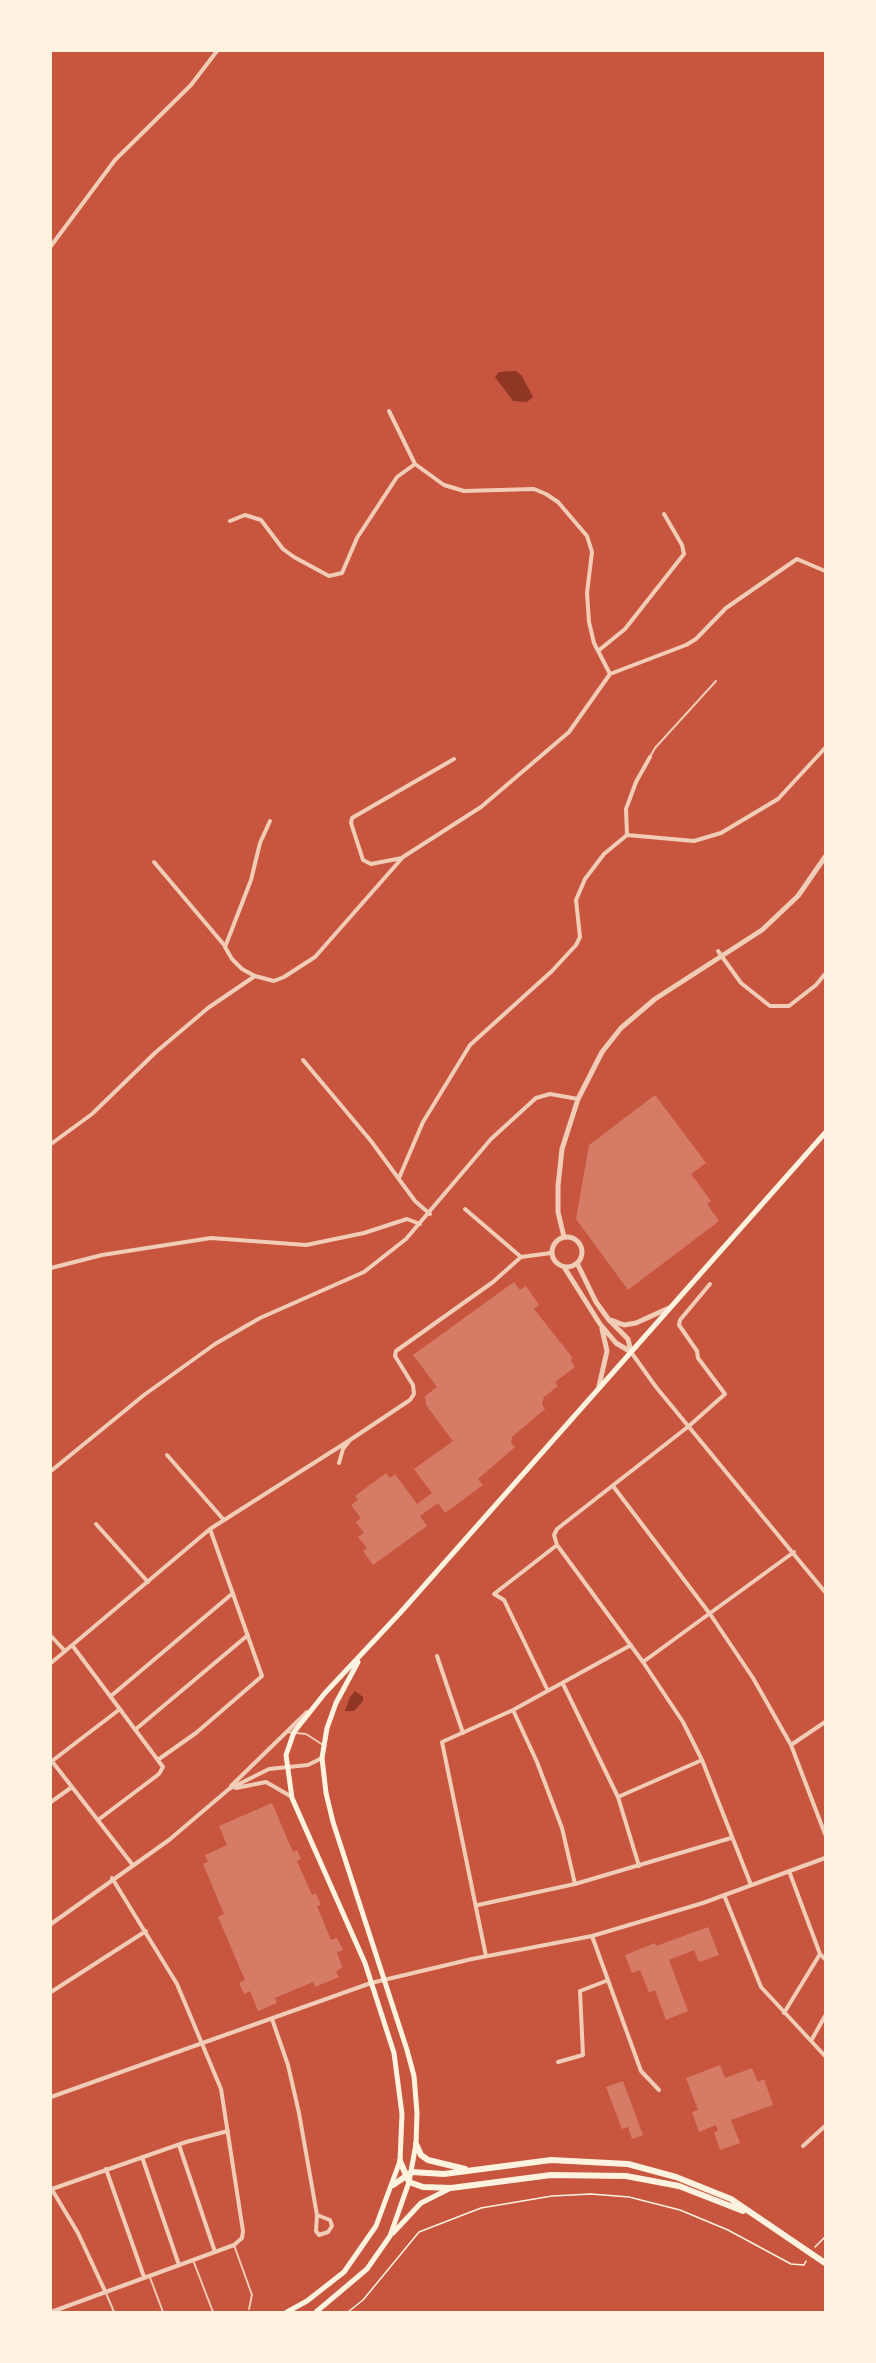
<!DOCTYPE html>
<html>
<head>
<meta charset="utf-8">
<style>
  body { margin:0 }
  #map { position:relative; width:876px; height:2363px; overflow:hidden; background:#c8553d; font-family:"Space Grotesk",sans-serif }
  canvas { display:block }
  .frame { position:absolute; inset:0; border:52px solid #fff3e0; pointer-events:none }
</style>
</head>
<body>
<div id="map">
<canvas width="876" height="2363"></canvas>
<div class="frame"></div>
</div>
<script>
const g = document.querySelector('canvas').getContext('2d');
g.lineJoin = 'round';
function paint(path, color) {
  g.fillStyle = color;
  g.fill(path, 'evenodd');
}
function shape(rows) {
  const path = new Path2D();
  for (const r of rows) {
    if (r.length === 3) {
      path.moveTo(r[0] + r[2], r[1]);
      path.arc(r[0], r[1], r[2], 0, 2 * Math.PI);
      continue;
    }
    path.moveTo(r[0], r[1]);
    for (let i = 2; i < r.length; i += 2) path.lineTo(r[i], r[i + 1]);
  }
  return path;
}
function strokePath(path, color, width, dash) {
  g.strokeStyle = color;
  g.lineWidth = width;
  g.lineCap = dash ? 'butt' : 'round';
  g.setLineDash(dash || []);
  g.stroke(path);
}
const water = shape([
  [516,371,522,376,533,397,527,402,513,401,495,377,499,372],
  [355,1691,363,1697,363,1701,354,1711,345,1711,350,1697]
]);
const building = shape([
  [655,1095,706,1163,691,1174,711,1201,707,1204,719,1221,628,1290,576,1219,589,1145],
  [514,1282,520,1290,526,1286,539,1305,534,1309,572,1357,571,1361,575,1367,555,1382,558,1386,544,1397,542,1404,545,1409,512,1437,511,1443,515,1447,478,1479,483,1485,445,1513,438,1503,420,1516,427,1526,373,1565,363,1551,367,1548,358,1537,364,1533,356,1522,361,1518,351,1505,358,1500,355,1496,386,1473,390,1478,395,1474,417,1504,432,1493,414,1469,453,1441,426,1405,425,1396,437,1387,413,1355],
  [272,1803,293,1852,297,1850,301,1859,297,1861,312,1895,316,1893,321,1905,317,1906,331,1940,337,1938,343,1950,337,1952,342,1967,336,1972,339,1977,315,1987,313,1982,275,1998,277,2003,258,2011,250,1991,244,1994,239,1983,245,1980,218,1917,224,1914,203,1864,208,1862,205,1855,227,1845,219,1826],
  [708,1927,719,1955,699,1962,694,1950,669,1960,688,2011,666,2020,655,1990,649,1993,640,1970,632,1973,625,1955,655,1943,656,1946],
  [720,2065,725,2078,752,2068,758,2082,764,2079,773,2105,731,2120,740,2143,720,2150,714,2132,718,2131,716,2125,699,2132,692,2112,698,2110,686,2078],
  [623,2081,643,2135,632,2139,628,2127,622,2129,606,2087]
]);
const path = shape([
  [815,2247,825,2237],
  [348,2312,363,2300,419,2232,481,2208,552,2196,591,2194,629,2197,680,2210,728,2230,791,2264,804,2265,806,2261]
]);
const service = shape([
  [650,757,655,748,716,681],
  [287,1732,306,1734,323,1745],
  [234,2245,252,2295,249,2309],
  [193,2260,213,2312],
  [149,2275,163,2312],
  [106,2293,114,2312]
]);
const minor = shape([
  [51,246,115,160,191,85,217,51],
  [389,411,415,464,444,485,464,491,534,489,546,494,558,502,587,536,592,552,587,593,589,622,594,643,610,674],
  [230,521,245,515,261,520,283,549,294,557,329,576,342,573,357,538,397,477,415,464],
  [598,651,625,629,684,554,682,545,664,514],
  [270,821,260,843,251,880,225,947,232,959,242,969,255,976,274,981,284,977,315,957,403,857,481,807,569,732,610,674,686,645,696,639,726,608,797,559,825,571],
  [627,835,626,809,636,782,650,757],
  [402,858,371,864,363,860,351,823,352,818,454,759],
  [154,862,225,946],
  [718,951,741,983,770,1006,789,1006,816,985,825,974],
  [303,1060,371,1141,415,1201,430,1214],
  [51,1144,92,1114,156,1052,208,1008,255,976],
  [399,1178,423,1122,470,1045,552,971,576,945,580,937,576,900,585,879,604,854,627,835,694,841,721,833,778,799,825,748],
  [465,1209,521,1257],
  [51,1268,102,1255,211,1238,306,1245,364,1233,407,1219,420,1224],
  [710,1284,680,1320,679,1325,697,1351,698,1358,725,1394,689,1426,557,1529,554,1535,557,1545,643,1662,683,1722,702,1760,751,1885],
  [631,1352,656,1387,825,1592],
  [167,1455,223,1519],
  [339,1463,343,1449,350,1440,410,1400,414,1394,413,1385,395,1356,396,1351,493,1282,521,1257,551,1253],
  [51,1471,144,1395,215,1344,260,1318,364,1272,406,1239,491,1139,536,1098,550,1094,578,1099],
  [613,1486,710,1614,753,1678,791,1745,825,1834],
  [96,1524,148,1582],
  [51,1636,65,1651],
  [72,1645,163,1767,159,1774,98,1820],
  [437,1656,463,1733],
  [643,1662,794,1552],
  [51,1663,210,1529,350,1440],
  [563,1684,618,1797,639,1866],
  [548,1691,504,1600,494,1594,557,1545],
  [111,1696,233,1593],
  [513,1710,537,1762,562,1828,575,1884],
  [136,1729,248,1635],
  [791,1745,825,1722],
  [159,1759,196,1733,262,1676,210,1529],
  [51,1760,132,1864],
  [52,1761,120,1709],
  [231,1786,307,1712],
  [236,1788,266,1782,292,1797],
  [618,1797,702,1760],
  [51,1802,72,1787],
  [789,1871,820,1954,825,1959],
  [724,1895,761,1987,825,2056],
  [478,1905,575,1884,731,1838],
  [51,1924,169,1840,229,1789,269,1769,308,1765,322,1758],
  [592,1936,641,2071,659,2090],
  [486,1956,442,1742,513,1710,631,1645],
  [51,1992,146,1931],
  [784,2013,820,1954],
  [272,2019,288,2065,299,2113,317,2215,316,2231,319,2235,328,2232,332,2226,330,2220,317,2215],
  [811,2041,825,2016],
  [558,2062,583,2055,580,1991,606,1981],
  [51,2097,371,1983,472,1959,592,1936,703,1903,825,1858],
  [179,2145,215,2252],
  [803,2146,825,2126],
  [142,2157,179,2265],
  [106,2169,144,2277],
  [51,2188,78,2233,105,2291],
  [52,2189,186,2142,228,2131],
  [51,2312,234,2245,242,2238,243,2231,221,2089,177,1984,112,1878]
]);
const tertiary = shape([
  [567,1252,15],
  [564,1237,558,1212,558,1186,562,1149,578,1099,602,1052,621,1028,655,999,762,930,798,896,825,857],
  [577,1263,596,1302,609,1320,628,1339,631,1352],
  [564,1267,600,1324,616,1343,631,1352],
  [611,1320,624,1325,636,1323,669,1308],
  [599,1386,607,1351,602,1329]
]);
const secondary = shape([
  [393,2233,421,2203,451,2188],
  [287,2312,307,2301,344,2272,376,2226,400,2161,402,2114,394,2053,365,1963,292,1798,286,1755,294,1732,325,1693,400,1613,825,1133],
  [316,2312,367,2269,390,2236,409,2182,416,2144,417,2113,414,2076,407,2050,333,1822,326,1793,322,1758,327,1728,336,1703,358,1662]
]);
const primary = shape([
  [416,2144,421,2155,428,2160,465,2169],
  [400,2161,409,2182,423,2187,451,2188,551,2175,626,2176,679,2186,743,2211],
  [393,2185,412,2172,444,2174,551,2160,628,2164,676,2177,731,2199,825,2263]
]);
paint(water, '#8f3625');
paint(building, '#d67c66');
strokePath(path, '#fff3e0', 1.5);
strokePath(service, '#f1ccb7', 2);
strokePath(minor, '#f1ccb7', 4);
strokePath(tertiary, '#f1ccb7', 5);
strokePath(secondary, '#fff3e0', 5);
strokePath(primary, '#fff3e0', 6);
</script>
</body>
</html>
